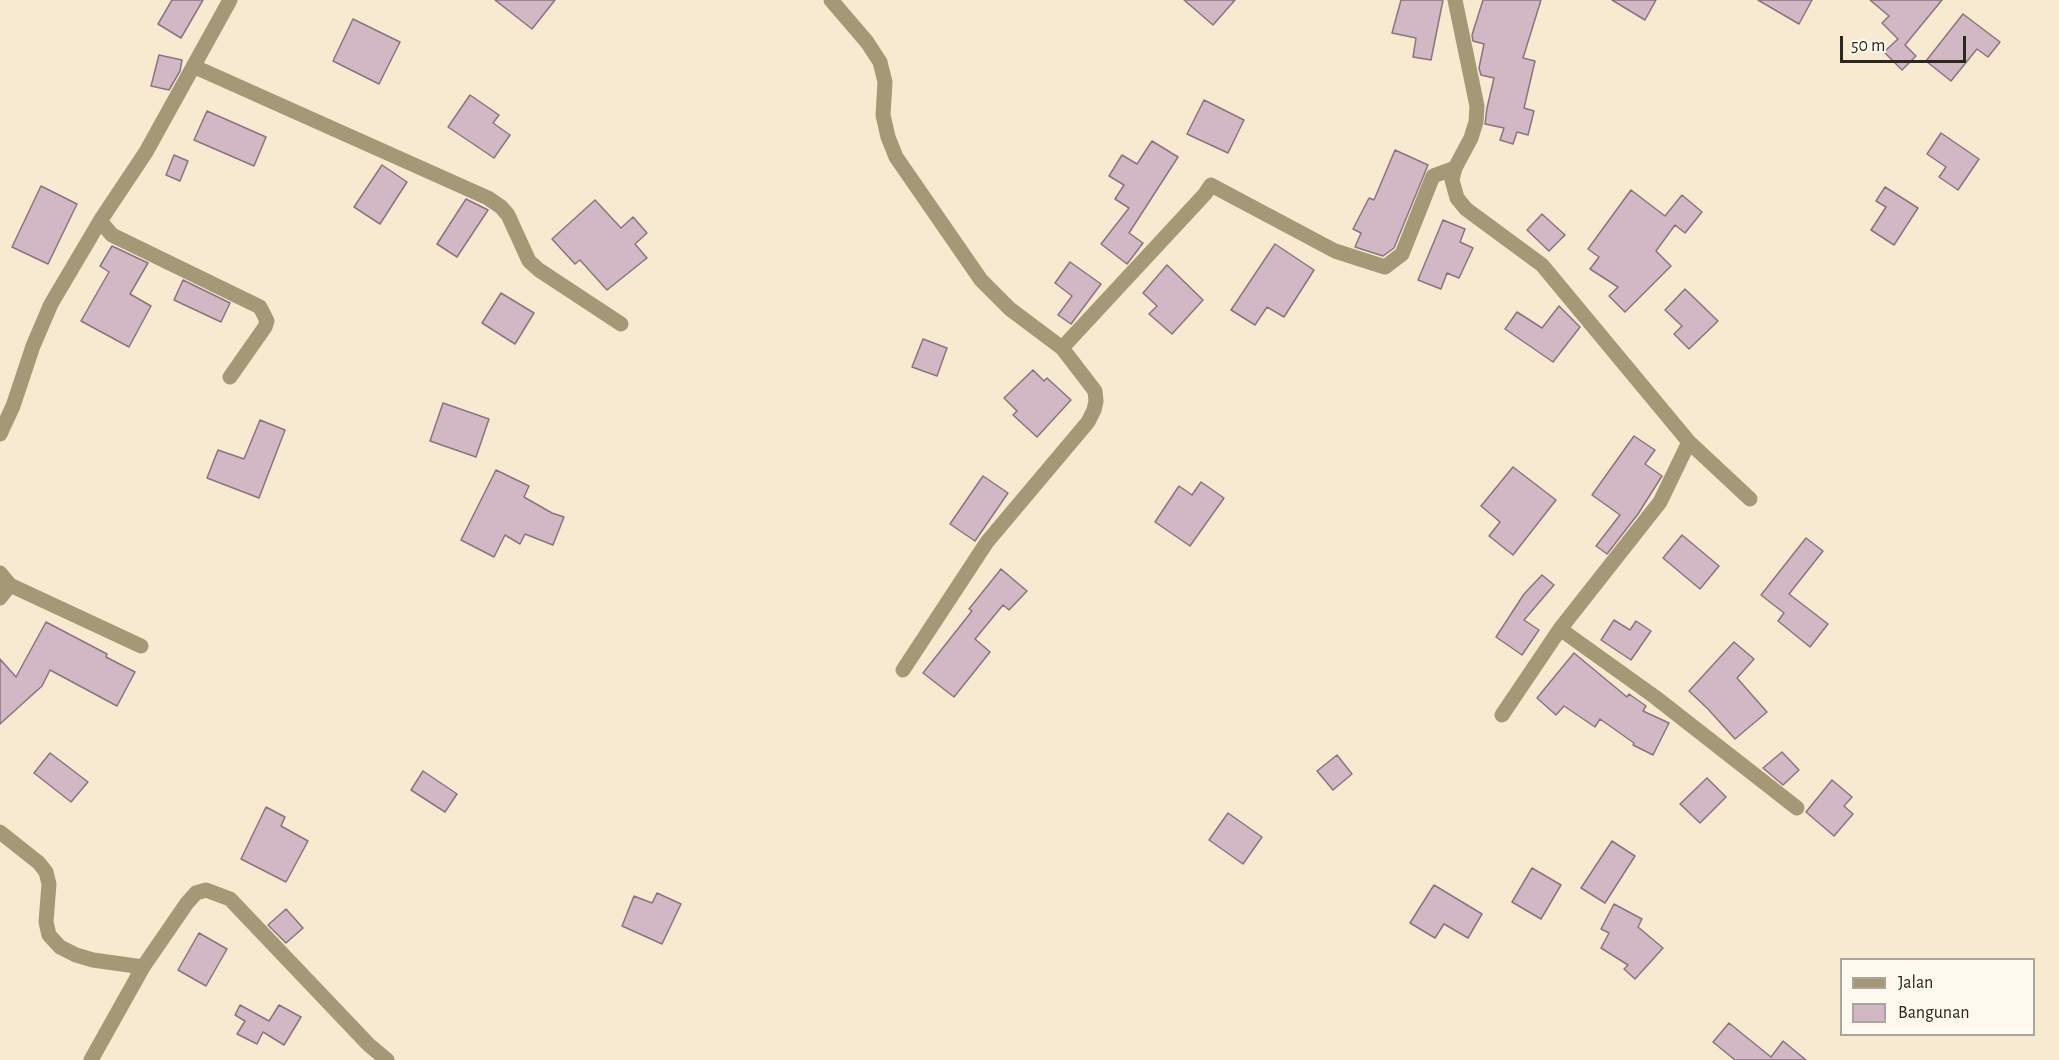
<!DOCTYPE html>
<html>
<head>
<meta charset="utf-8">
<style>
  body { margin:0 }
  #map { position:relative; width:2059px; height:1060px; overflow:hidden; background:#f8ead1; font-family:"Alegreya Sans",sans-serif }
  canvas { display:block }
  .legend { position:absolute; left:1840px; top:958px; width:195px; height:78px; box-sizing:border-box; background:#fef9ef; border:2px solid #aaa59c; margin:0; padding:8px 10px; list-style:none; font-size:18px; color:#2d281f }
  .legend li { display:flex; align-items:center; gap:12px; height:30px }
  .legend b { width:30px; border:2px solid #aaa59c }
  .scale { position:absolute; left:1840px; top:36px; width:126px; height:27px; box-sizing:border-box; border:3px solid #2d281f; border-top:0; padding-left:8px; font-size:18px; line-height:21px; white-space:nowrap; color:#2d281f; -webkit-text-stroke:4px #fef9ef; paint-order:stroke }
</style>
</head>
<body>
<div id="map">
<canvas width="2059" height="1060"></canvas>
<ul class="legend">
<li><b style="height:8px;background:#a49877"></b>Jalan</li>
<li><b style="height:16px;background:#d2b7c4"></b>Bangunan</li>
</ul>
<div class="scale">50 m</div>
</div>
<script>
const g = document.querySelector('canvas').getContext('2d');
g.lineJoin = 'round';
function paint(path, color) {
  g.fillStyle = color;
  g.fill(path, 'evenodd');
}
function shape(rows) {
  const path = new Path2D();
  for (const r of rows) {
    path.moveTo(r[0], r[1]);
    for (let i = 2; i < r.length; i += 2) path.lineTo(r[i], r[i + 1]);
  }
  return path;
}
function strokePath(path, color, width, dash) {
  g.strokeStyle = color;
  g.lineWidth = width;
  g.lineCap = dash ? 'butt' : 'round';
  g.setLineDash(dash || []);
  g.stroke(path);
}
const building = shape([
  [172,0,203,0,181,38,158,24,172,0],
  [495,0,555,0,532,29,495,0],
  [1184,0,1235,0,1213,25,1184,0],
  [1401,0,1443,0,1431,60,1413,57,1416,38,1392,33,1401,0],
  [1483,0,1541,0,1523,58,1535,61,1524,108,1534,111,1528,135,1517,132,1513,144,1500,140,1504,128,1485,124,1487,108,1494,78,1481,75,1479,68,1484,44,1473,41,1472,35,1483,0],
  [1612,0,1656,0,1645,20,1612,0],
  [1758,0,1812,0,1799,24,1758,0],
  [1870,0,1942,0,1905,45,1916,56,1902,70,1884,52,1898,39,1882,23,1889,16,1870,0],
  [1963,14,2000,42,1988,57,1977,49,1951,81,1926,61,1963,14],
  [353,19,400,42,379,84,333,61,353,19],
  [159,55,182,60,180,71,169,90,151,86,159,55],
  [470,95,499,115,493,123,510,135,494,158,448,127,470,95],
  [1204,100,1244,120,1228,153,1187,134,1204,100],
  [207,111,266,137,254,166,194,140,207,111],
  [1941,133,1979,159,1958,190,1939,177,1946,167,1927,154,1941,133],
  [1152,141,1178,157,1129,233,1143,243,1127,264,1101,244,1129,208,1115,199,1124,185,1109,176,1122,155,1137,164,1152,141],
  [1395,150,1428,165,1394,248,1383,256,1355,247,1361,233,1353,229,1369,198,1374,200,1395,150],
  [174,155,188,161,180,181,166,175,174,155],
  [382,165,407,182,380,224,354,207,382,165],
  [41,186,77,204,48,264,12,247,41,186],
  [1885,187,1918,208,1894,245,1871,230,1886,207,1876,201,1885,187],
  [1631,190,1665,216,1682,195,1702,212,1685,233,1675,225,1656,251,1671,266,1625,312,1609,296,1618,287,1590,269,1599,257,1588,249,1631,190],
  [466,199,488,210,457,257,437,244,466,199],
  [595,200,621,228,633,217,647,233,635,244,647,258,607,290,580,260,575,264,552,239,595,200],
  [1542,214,1565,235,1549,251,1527,230,1542,214],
  [1443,220,1465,229,1460,242,1473,248,1459,278,1447,273,1441,289,1418,280,1443,220],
  [1275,244,1314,270,1284,317,1267,307,1255,325,1231,310,1275,244],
  [112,246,148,263,130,294,151,306,129,347,81,321,109,272,100,266,112,246],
  [1070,262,1101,284,1071,324,1058,315,1072,296,1055,283,1070,262],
  [1167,265,1203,300,1172,334,1149,314,1157,306,1143,293,1167,265],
  [183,280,230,303,221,322,174,300,183,280],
  [1685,289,1718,321,1689,349,1674,334,1682,326,1665,310,1685,289],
  [501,293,534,313,515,344,482,323,501,293],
  [1559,306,1580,327,1553,362,1505,329,1517,312,1542,328,1559,306],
  [923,339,947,348,937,376,912,367,923,339],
  [1033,370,1044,381,1047,378,1071,400,1037,437,1013,415,1017,411,1004,398,1033,370],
  [443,403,489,419,476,457,430,441,443,403],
  [260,420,285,430,259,498,207,478,218,450,244,459,260,420],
  [1634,436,1655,450,1645,464,1662,476,1638,514,1607,554,1596,546,1620,515,1592,495,1634,436],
  [1513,467,1556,500,1513,555,1489,536,1500,522,1481,506,1513,467],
  [496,470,529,486,524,497,552,513,564,517,553,545,525,534,520,544,505,535,494,557,461,540,496,470],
  [983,476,1008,493,975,541,950,524,983,476],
  [1201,482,1224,498,1190,546,1155,522,1179,486,1192,495,1201,482],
  [1682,535,1719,566,1700,589,1663,558,1682,535],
  [1806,538,1823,551,1789,594,1828,624,1810,647,1778,621,1784,613,1761,595,1806,538],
  [1001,569,1027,591,1009,610,1003,605,975,639,990,652,954,697,923,673,972,611,969,609,1001,569],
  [1542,575,1554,585,1524,620,1539,630,1522,655,1496,637,1524,594,1542,575],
  [1614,620,1630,630,1636,621,1651,631,1631,660,1601,640,1614,620],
  [46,622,107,654,106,657,135,672,117,706,50,670,42,686,0,724,0,659,16,677,46,622],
  [1734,642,1754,659,1737,678,1767,712,1735,739,1708,709,1689,691,1734,642],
  [1574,653,1627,697,1629,694,1646,706,1643,711,1669,723,1653,755,1633,745,1634,743,1600,719,1595,727,1564,706,1556,715,1537,698,1574,653],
  [1782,752,1799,770,1783,785,1763,768,1782,752],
  [50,753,88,782,71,802,34,773,50,753],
  [1337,755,1352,774,1333,790,1317,771,1337,755],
  [423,771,457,794,445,812,411,790,423,771],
  [1707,778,1726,797,1700,823,1680,804,1707,778],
  [1832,780,1852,797,1844,806,1853,814,1834,836,1806,812,1832,780],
  [266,807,285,817,281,826,308,841,286,882,241,859,266,807],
  [1228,813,1262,837,1243,864,1209,840,1228,813],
  [1612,841,1635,856,1605,903,1581,888,1612,841],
  [1532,868,1561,885,1541,919,1512,902,1532,868],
  [1434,885,1482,914,1468,938,1444,924,1435,938,1410,923,1434,885],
  [657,893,681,904,662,944,622,926,634,896,652,903,657,893],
  [1614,904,1642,919,1638,927,1663,948,1635,979,1624,969,1628,965,1601,948,1609,933,1601,929,1614,904],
  [286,909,303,928,286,943,268,925,286,909],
  [199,933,227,949,206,986,178,970,199,933],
  [240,1005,269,1021,279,1005,301,1017,284,1045,263,1032,257,1044,237,1034,245,1021,235,1015,240,1005],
  [1729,1023,1771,1057,1783,1041,1806,1060,1735,1060,1713,1042,1729,1023]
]);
const minor = shape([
  [831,0,867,42,880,62,885,82,883,115,888,137,896,157,981,280,1010,309,1062,348,1205,194,1211,185,1335,251,1385,267,1402,254,1433,176,1455,168],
  [1455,0,1477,106,1476,122,1471,138,1455,168,1452,180,1457,198,1466,209,1542,265,1689,442,1660,502,1560,629,1502,715],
  [195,67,488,198,501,207,508,215,529,261,539,270,621,324],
  [100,221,112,235,260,307,267,321,265,327,230,377],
  [0,434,13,406,33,346,51,304,100,221,146,152,230,0],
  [1689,442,1750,499],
  [0,573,10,585,141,646],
  [0,598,10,585],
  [1560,629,1655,697,1797,808],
  [903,670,987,542,1088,422,1094,410,1096,401,1095,391,1062,348],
  [0,832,39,863,46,872,49,884,46,922,49,935,60,947,76,955,93,960,143,967],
  [91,1060,143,967,187,903,196,893,206,890,230,899,369,1045,387,1060]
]);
paint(building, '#d2b7c4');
strokePath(building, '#8c7380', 1.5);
strokePath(minor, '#a49877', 15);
</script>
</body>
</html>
